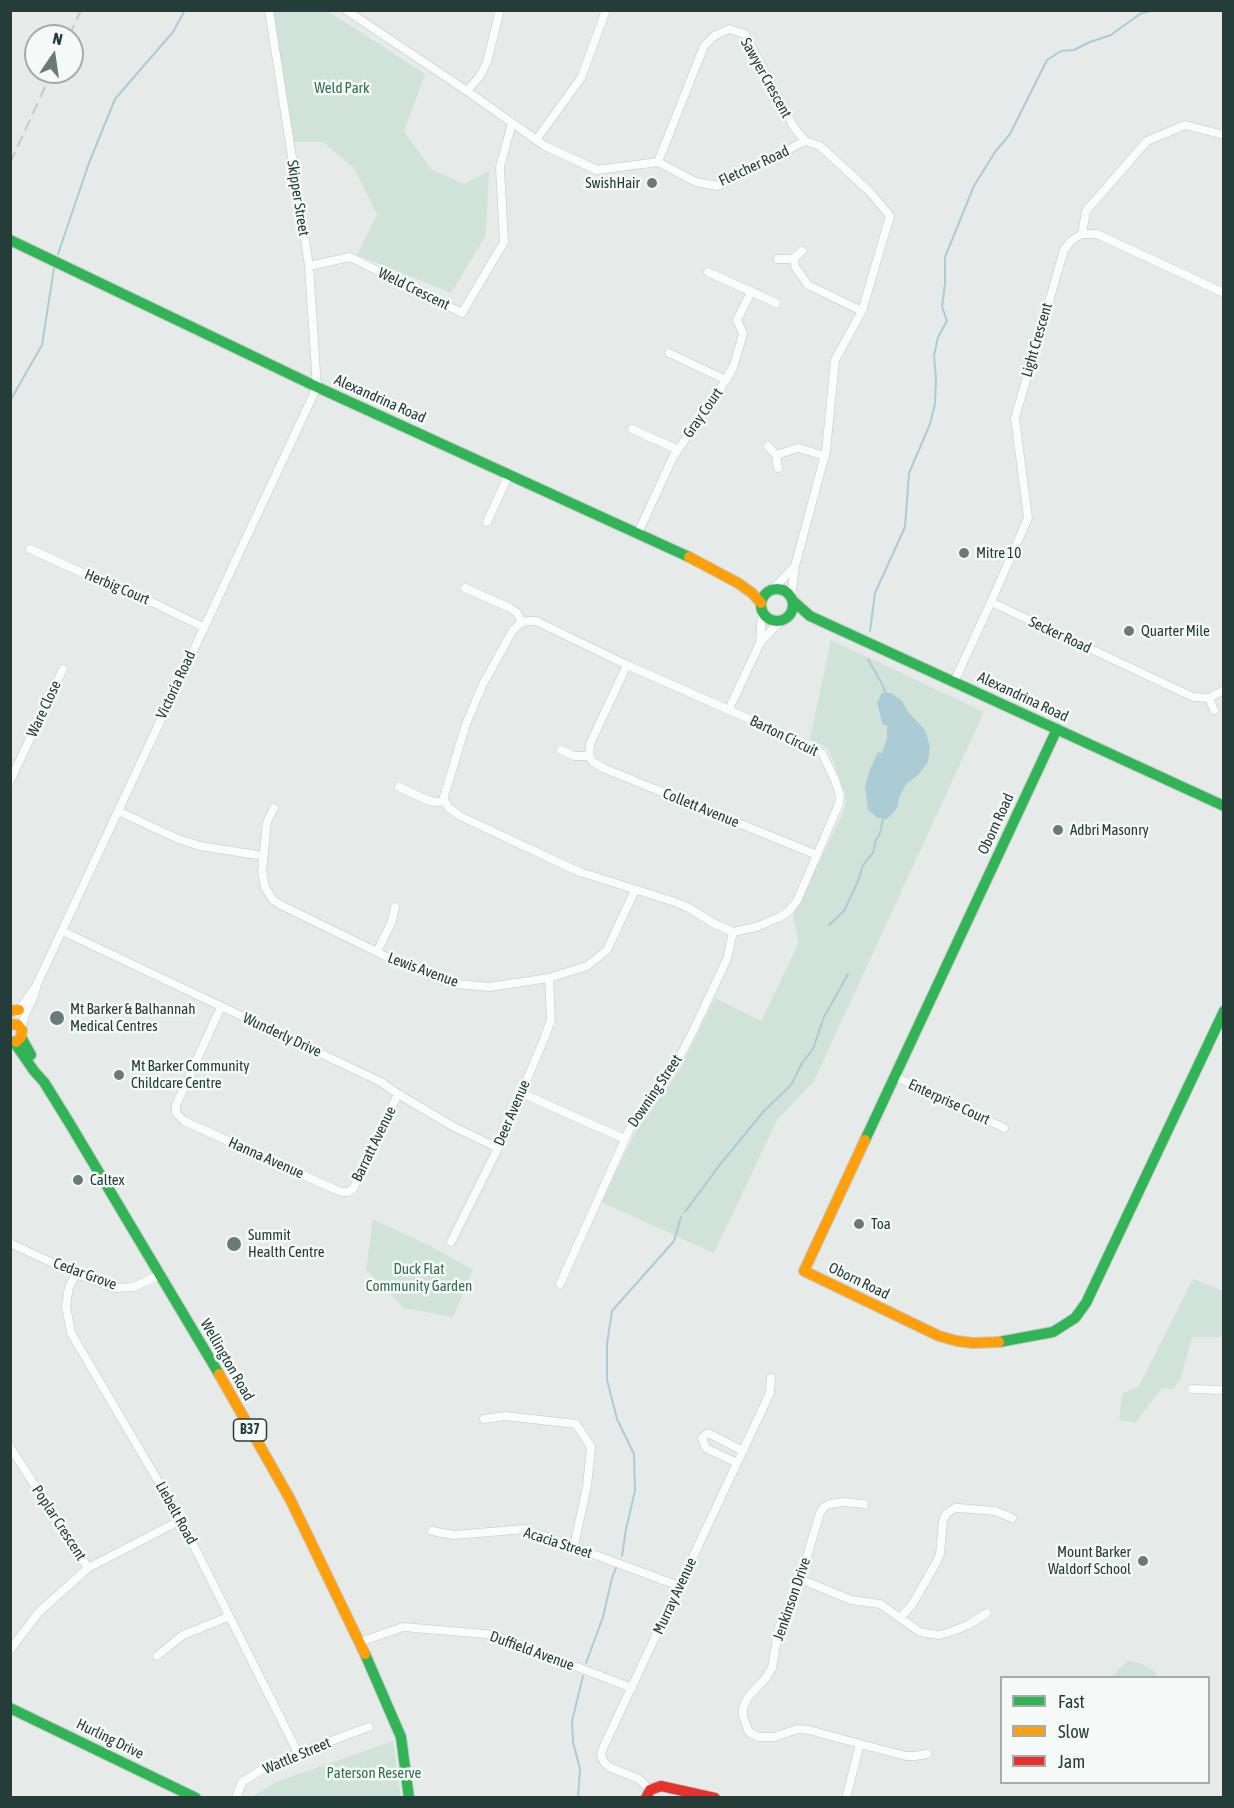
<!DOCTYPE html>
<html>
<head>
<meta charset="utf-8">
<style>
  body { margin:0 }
  #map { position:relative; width:1234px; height:1808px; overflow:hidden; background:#e6ebe9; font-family:"Asap Condensed",sans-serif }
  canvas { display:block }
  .frame { position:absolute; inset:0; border:12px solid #253d39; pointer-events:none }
  .legend { position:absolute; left:1000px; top:1676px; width:210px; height:108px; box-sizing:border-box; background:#f5f9f7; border:2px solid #a2aeab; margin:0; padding:8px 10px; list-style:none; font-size:18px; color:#253d39 }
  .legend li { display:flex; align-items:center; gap:12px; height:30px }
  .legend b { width:30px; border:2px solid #a2aeab }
  .north { position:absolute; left:24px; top:24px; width:60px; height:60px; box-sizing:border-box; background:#f5f9f7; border:2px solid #a2aeab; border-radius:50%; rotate:13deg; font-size:16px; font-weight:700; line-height:24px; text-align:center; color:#253d39 }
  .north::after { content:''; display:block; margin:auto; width:21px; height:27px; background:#697a77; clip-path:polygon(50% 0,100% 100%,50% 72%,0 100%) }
</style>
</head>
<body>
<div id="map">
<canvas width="1234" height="1808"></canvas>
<div class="frame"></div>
<ul class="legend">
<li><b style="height:8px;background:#30b455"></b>Fast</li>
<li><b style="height:8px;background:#ff9f0a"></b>Slow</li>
<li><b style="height:8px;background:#e5322d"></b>Jam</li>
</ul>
<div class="north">N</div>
</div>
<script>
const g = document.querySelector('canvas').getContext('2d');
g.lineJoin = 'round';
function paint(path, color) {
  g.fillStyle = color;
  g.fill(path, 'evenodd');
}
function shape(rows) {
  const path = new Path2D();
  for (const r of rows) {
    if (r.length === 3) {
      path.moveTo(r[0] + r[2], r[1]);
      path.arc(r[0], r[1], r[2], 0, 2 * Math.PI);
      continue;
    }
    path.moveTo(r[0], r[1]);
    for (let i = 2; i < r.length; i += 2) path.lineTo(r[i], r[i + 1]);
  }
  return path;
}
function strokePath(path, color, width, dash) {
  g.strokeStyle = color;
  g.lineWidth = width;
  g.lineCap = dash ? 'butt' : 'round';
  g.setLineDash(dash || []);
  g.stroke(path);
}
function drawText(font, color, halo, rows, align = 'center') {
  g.font = font + ' "Asap Condensed",sans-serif';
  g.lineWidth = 5;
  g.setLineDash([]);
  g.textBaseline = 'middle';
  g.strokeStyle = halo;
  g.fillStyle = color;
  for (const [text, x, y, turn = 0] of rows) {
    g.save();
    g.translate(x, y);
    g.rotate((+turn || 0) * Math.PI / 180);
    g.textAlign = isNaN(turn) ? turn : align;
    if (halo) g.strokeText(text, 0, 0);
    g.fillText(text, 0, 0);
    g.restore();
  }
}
const green = shape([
  [270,11,328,11,425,74,404,131,431,169,464,184,489,171,486,235,451,293,357,255,377,215,354,168,323,142,291,142],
  [831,640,984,712,814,1081,777,1120,714,1253,601,1202,637,1129,678,1073,715,998,761,1021,799,943,793,916,843,813,846,803,845,794,830,753,827,748,810,739],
  [373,1219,432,1247,473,1270,453,1317,404,1308,366,1270],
  [1193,1279,1223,1291,1223,1337,1192,1337,1181,1378,1173,1389,1162,1388,1135,1423,1119,1420,1122,1394,1139,1386],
  [1127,1661,1140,1663,1154,1670,1156,1677,1111,1677],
  [393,1741,401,1797,254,1797,255,1795,276,1782]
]);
const water = shape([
  [885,692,891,693,902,701,908,712,925,730,930,746,928,762,918,775,906,784,900,796,897,808,887,819,878,818,868,810,865,787,870,769,878,752,882,753,887,738,887,725,883,725,877,703,881,694]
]);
const stream = shape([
  [58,254,89,163,115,99,173,32,185,10],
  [10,401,42,345,54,268],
  [870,631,875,593,905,527,909,473,930,424,935,404,936,378,934,356,938,337,947,321,942,307,945,284,945,257,974,186,995,152,1010,134,1047,60,1061,51,1074,50,1090,42,1111,35,1140,14,1153,10],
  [868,659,882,684,885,692],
  [829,925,844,911,858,881,863,865,873,853,876,840,880,833,883,819],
  [685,1212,718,1167,764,1111,791,1085,802,1063,813,1049,824,1017,848,974],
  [622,1556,626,1529,635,1491,634,1454,617,1419,607,1380,607,1344,612,1311,674,1241,681,1217],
  [586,1663,603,1617,612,1578,616,1568],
  [578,1798,580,1769,573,1742,572,1721,583,1676]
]);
const street = shape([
  [346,10,467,91,545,146,597,170,658,162,696,182,718,186,805,141,820,146,870,192,890,216,862,311,835,360,826,451,795,566,791,597],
  [467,91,480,76,487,62,500,10],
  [536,140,581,78,606,10],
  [658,162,704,46,714,36,729,29,745,34,793,126,805,141],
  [1082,234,1086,211,1147,141,1185,125,1224,135],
  [778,259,793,259,802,251],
  [793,259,796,268,808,285,862,311],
  [309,266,350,257,462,313,504,242,500,167,512,123],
  [708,272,776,303],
  [669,353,726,380],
  [632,429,678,450],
  [768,446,776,455,778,468],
  [776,455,798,448,825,456],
  [487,522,509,474],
  [638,533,673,457,726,380,734,365,743,334,737,320,751,292],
  [30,549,118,589,154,603,203,627],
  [465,588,510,608,517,613,522,622],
  [772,590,795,566],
  [991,602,1028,518,1015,418,1064,250,1071,241,1082,234,1097,234,1224,293],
  [529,621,536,621,627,665,815,748,822,753,835,780,840,796,839,804,797,901,788,912,780,917,756,927,733,932,713,923,689,908,675,902,580,872,562,864,460,816,448,807,445,801,444,796,447,787,466,724,483,684,513,630,522,622,529,621],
  [760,643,762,611],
  [627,665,590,744,589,756,593,762,603,768,817,855],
  [954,682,991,602,1193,697,1209,698,1224,690],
  [1209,698,1214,710],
  [729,709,760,643,780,621],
  [561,750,574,756,589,756],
  [10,781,63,669],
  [399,787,427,800,435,802,445,801],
  [274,808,267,822,262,871,265,887,273,900,279,904,387,957,444,981,458,984,489,987,549,978,587,966,607,950,635,890],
  [118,811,178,839,200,846,263,856],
  [62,931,381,1082,398,1094,454,1127,498,1148],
  [377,952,392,921,395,907],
  [221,1007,176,1105,176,1113,184,1121,334,1189,342,1192,348,1192,353,1189,356,1183,398,1094],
  [17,1013,36,986],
  [21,1029,26,1012,34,996,37,984,317,387,309,266,269,10],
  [894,1076,1004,1128],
  [521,1093,625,1139],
  [451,1242,498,1148,544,1039,551,1020,549,978],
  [10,1243,76,1274,115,1288,133,1287,160,1275],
  [76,1274,69,1287,66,1306,71,1333,181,1520,298,1753],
  [560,1284,631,1126,672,1072,694,1029,727,959,733,932],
  [1192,1389,1224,1390],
  [484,1419,505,1416,576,1424,591,1447,587,1486,574,1546],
  [10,1447,88,1568],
  [737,1463,706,1448,702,1438,708,1433,743,1451],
  [432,1531,454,1535,525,1529,679,1586],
  [800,1579,851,1600,880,1604,920,1632,931,1634,939,1635,950,1632,968,1625,987,1613],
  [900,1618,912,1605,936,1563,940,1554,943,1521,946,1514,955,1508,959,1508,995,1511,1012,1518],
  [360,1642,403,1627,485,1634,498,1637,632,1688],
  [10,1650,39,1612,88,1568,181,1520],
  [157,1656,183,1635,228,1617],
  [860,1744,906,1756,915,1756,927,1754],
  [650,1790,639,1779,609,1767,604,1762,601,1755,603,1748,770,1393,771,1378],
  [236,1798,242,1782,268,1766,298,1753,369,1727],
  [846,1798,860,1744,809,1730,798,1729,774,1737,759,1737,750,1733,748,1730,743,1716,743,1708,748,1697,765,1679,772,1668,779,1627,800,1579,820,1513,824,1507,830,1504,843,1502,864,1504]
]);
const fast = shape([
  [10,240,317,387,689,557],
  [777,605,16],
  [792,600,810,616,1224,806],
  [21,1037,31,1055],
  [14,1042,34,1071,44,1082,70,1124,219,1374],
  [865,1140,1057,729],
  [999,1342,1053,1332,1075,1318,1086,1303,1224,1011],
  [365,1654,401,1737,409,1798],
  [10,1708,196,1798]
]);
const slow = shape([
  [689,557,738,583,752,593,761,603],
  [10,1011,19,1010],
  [10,1024,18,1025,22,1030,21,1037,16,1042],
  [865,1140,804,1271,939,1336,957,1341,973,1343,999,1342],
  [219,1374,290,1499,365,1654]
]);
const jam = shape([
  [646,1798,650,1790,661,1786,715,1798]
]);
const rail = shape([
  [69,36,81,10],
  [10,163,52,72]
]);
const markers = [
  [652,183,6,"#697a77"],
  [964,553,6,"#697a77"],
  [1129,631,6,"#697a77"],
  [1058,830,6,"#697a77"],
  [57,1018,8,"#697a77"],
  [119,1075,6,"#697a77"],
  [78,1180,6,"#697a77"],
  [859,1224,6,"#697a77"],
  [234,1244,8,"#697a77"],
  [1143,1561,6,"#697a77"]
];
const shields = [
  [250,1430,33]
];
const shieldNames = [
  ["B37",250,1430]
];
const streetNames = [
  ["Sawyer Crescent",766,78,61],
  ["Fletcher Road",754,166,-25],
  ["Skipper Street",298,198,81],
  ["Weld Crescent",414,289,26],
  ["Light Crescent",1037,340,-74],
  ["Alexandrina Road",380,399,24],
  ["Gray Court",703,413,-55],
  ["Herbig Court",117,587,23],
  ["Secker Road",1060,635,25],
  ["Victoria Road",176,685,-65],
  ["Alexandrina Road",1023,697,25],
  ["Ware Close",44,709,-65],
  ["Barton Circuit",784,736,26],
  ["Collett Avenue",701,808,22],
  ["Oborn Road",996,824,-65],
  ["Lewis Avenue",423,970,20],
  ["Wunderly Drive",282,1035,25],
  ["Downing Street",655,1091,-56],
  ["Enterprise Court",949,1102,25],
  ["Deer Avenue",512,1113,-67],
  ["Barratt Avenue",374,1144,-64],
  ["Hanna Avenue",266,1158,24],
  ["Cedar Grove",85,1274,20],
  ["Oborn Road",859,1281,26],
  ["Wellington Road",227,1360,60],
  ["Liebelt Road",176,1513,61],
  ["Poplar Crescent",59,1523,57],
  ["Acacia Street",558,1543,18],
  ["Murray Avenue",675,1596,-65],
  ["Jenkinson Drive",792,1599,-71],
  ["Duffield Avenue",532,1651,20],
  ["Hurling Drive",110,1739,26],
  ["Wattle Street",297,1756,-23]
];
const parkNames = [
  ["Weld Park",342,88],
  ["Duck Flat",419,1269],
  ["Community Garden",419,1286],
  ["Paterson Reserve",374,1773]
];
const poiNames = [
  ["SwishHair",640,183,"right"],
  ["Mitre 10",976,553],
  ["Quarter Mile",1141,631],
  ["Adbri Masonry",1070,830],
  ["Mt Barker & Balhannah",70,1009],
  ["Medical Centres",70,1026],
  ["Mt Barker Community",131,1066],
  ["Childcare Centre",131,1083],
  ["Caltex",90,1180],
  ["Toa",871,1224],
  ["Summit",248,1235],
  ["Health Centre",248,1252],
  ["Mount Barker",1131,1552,"right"],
  ["Waldorf School",1131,1569,"right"]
];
paint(green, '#d1e3d8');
paint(water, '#abcbd5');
strokePath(stream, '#abcbd5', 2);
strokePath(street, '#c3c8c6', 9);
strokePath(fast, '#c2c8c6', 12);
strokePath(slow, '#c2c8c6', 12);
strokePath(jam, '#c2c8c6', 12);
strokePath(street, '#fbfcfc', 8);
strokePath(fast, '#30b455', 10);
strokePath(slow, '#ff9f0a', 10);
strokePath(jam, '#e5322d', 10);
strokePath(rail, '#c7ccca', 2, [12, 6]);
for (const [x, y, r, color] of markers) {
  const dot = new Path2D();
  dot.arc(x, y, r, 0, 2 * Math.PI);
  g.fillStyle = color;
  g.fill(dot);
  strokePath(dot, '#f5f9f7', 2);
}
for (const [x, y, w] of shields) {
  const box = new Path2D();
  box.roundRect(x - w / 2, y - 11, w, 22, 4.5);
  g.fillStyle = '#f5f9f7';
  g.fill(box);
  strokePath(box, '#253d39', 1.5);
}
drawText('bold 14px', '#253d39', null, shieldNames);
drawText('15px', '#253d39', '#f5f9f7', streetNames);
drawText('15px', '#337052', '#f5f9f7', parkNames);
drawText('15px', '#253d39', '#f5f9f7', poiNames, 'left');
</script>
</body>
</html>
